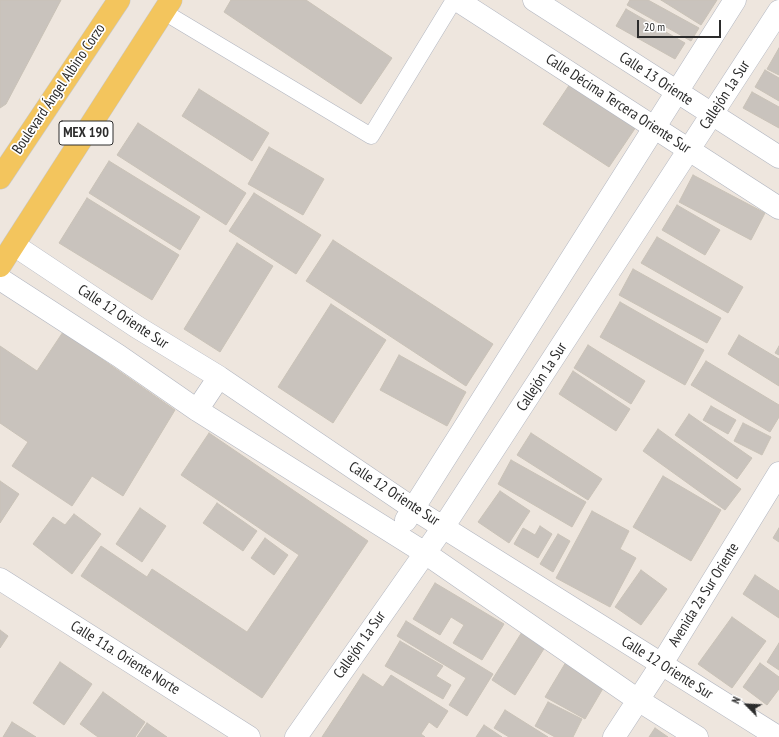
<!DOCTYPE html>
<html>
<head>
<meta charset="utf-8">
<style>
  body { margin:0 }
  #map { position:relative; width:779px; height:737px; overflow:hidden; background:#eee6de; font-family:"PT Sans Narrow",sans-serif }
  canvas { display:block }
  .north { position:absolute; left:727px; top:685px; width:40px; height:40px; -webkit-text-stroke:3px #fff; paint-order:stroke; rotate:294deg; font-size:11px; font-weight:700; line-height:16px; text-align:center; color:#2c2c2c }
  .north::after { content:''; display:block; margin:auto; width:14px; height:18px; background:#2c2c2c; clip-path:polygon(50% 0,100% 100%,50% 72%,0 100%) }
  .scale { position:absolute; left:637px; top:20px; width:84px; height:18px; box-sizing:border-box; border:2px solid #2c2c2c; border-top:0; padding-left:5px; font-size:12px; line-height:14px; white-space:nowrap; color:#2c2c2c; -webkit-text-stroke:3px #fff; paint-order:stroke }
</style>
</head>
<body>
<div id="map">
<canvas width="779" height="737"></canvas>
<div class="north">N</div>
<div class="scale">20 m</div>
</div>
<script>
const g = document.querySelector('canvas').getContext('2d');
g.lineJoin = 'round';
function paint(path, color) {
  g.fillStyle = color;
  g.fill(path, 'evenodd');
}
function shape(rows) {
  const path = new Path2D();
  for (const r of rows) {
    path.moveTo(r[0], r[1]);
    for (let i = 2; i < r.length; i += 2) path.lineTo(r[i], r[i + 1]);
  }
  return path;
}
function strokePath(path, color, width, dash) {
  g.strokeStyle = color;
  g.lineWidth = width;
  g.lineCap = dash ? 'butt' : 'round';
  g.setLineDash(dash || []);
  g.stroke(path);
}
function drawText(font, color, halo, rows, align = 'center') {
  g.font = font + ' "PT Sans Narrow",sans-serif';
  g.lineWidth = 3.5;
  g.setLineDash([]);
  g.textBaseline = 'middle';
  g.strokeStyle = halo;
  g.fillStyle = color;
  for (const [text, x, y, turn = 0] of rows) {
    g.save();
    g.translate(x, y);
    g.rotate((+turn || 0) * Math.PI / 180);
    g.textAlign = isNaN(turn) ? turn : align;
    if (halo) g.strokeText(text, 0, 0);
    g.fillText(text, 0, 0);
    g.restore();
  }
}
const building = shape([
  [0,0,61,0,6,104,0,108,0,0],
  [231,0,306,0,392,58,361,104,224,12,231,0],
  [630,0,648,0,699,28,691,41,627,5,630,0],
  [661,0,717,0,701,25,661,0],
  [626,9,685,43,675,59,616,26,626,9],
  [779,48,779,75,767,69,779,48],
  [765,70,779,78,779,101,755,87,765,70],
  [572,81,638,124,609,167,543,124,572,81],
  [199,89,269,133,252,161,182,116,199,89],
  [752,92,779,107,779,128,743,108,752,92],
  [138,123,246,193,226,225,117,155,138,123],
  [269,147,324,179,303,215,248,184,269,147],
  [109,161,200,217,180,250,89,193,109,161],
  [693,175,765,213,751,240,679,202,693,175],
  [254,193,321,235,296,274,229,231,254,193],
  [87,198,179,255,152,300,59,243,87,198],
  [677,205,720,230,705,255,662,230,677,205],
  [657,237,743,287,728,313,641,263,657,237],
  [333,240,493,344,466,386,306,281,333,240],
  [237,243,273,266,220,352,184,329,237,243],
  [633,269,721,318,707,343,619,295,633,269],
  [620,302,704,350,685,385,600,337,620,302],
  [331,304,386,340,333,423,278,387,331,304],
  [63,332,175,410,123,496,92,476,72,506,12,466,28,442,0,423,0,346,37,371,63,332],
  [739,335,779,359,779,386,728,354,739,335],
  [588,345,645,381,631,404,574,368,588,345],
  [779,346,779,355,775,353,779,346],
  [399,355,466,392,447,426,380,390,399,355],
  [706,361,779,405,779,417,770,432,691,385,706,361],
  [573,371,630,409,616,431,559,394,573,371],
  [711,406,736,420,728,434,703,420,711,406],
  [689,414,752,458,737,479,675,435,689,414],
  [743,423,771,437,762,455,734,441,743,423],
  [658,429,741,489,725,510,643,451,658,429],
  [209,433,368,541,262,698,81,576,101,546,147,577,152,569,247,632,299,555,181,475,209,433],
  [531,433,602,479,588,500,517,455,531,433],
  [511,460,586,502,572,527,498,484,511,460],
  [663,476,721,510,691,561,633,527,663,476],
  [0,481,19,494,0,523,0,481],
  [500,491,530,511,509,543,478,522,500,491],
  [217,503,257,531,243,551,203,523,217,503],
  [140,508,166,526,142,562,116,544,140,508],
  [592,511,629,531,620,549,636,558,610,607,556,578,592,511],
  [74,514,101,534,72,574,33,544,53,517,65,525,74,514],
  [540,526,552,534,538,558,514,544,523,528,535,535,540,526],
  [779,528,779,542,773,538,779,528],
  [558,534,570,541,553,572,540,564,558,534],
  [265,538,288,555,274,575,251,558,265,538],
  [641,570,667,589,641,625,615,607,641,570],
  [755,575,779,591,779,618,743,594,755,575],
  [435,583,504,624,482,660,453,643,464,625,451,617,440,635,413,619,435,583],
  [732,617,766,641,732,688,698,664,732,617],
  [406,621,493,674,467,716,449,705,466,678,397,636,406,621],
  [0,630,8,636,0,648,0,630],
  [522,632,545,647,515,695,492,680,522,632],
  [400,641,443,666,436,676,451,685,443,699,385,666,400,641],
  [779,643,779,670,767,662,779,643],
  [60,662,92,684,64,725,33,703,60,662],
  [566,662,605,685,585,719,545,697,566,662],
  [760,663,779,677,779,689,767,705,743,687,760,663],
  [363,674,383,687,391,675,448,711,437,728,429,722,421,734,425,737,322,737,363,674],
  [103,692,145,722,135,737,98,737,80,724,103,692],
  [548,702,582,719,573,737,555,737,535,726,548,702],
  [505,710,548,737,509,737,494,728,505,710],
  [12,722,36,737,3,737,12,722],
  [147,723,167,737,137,737,147,723],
  [484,725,502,737,476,737,484,725],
  [655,728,668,737,649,737,655,728]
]);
const service = shape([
  [164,12,371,136,454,0]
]);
const minor = shape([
  [14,245,137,327,219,377,414,509,778,737],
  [0,279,119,356,197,410,425,553,638,700,697,737],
  [197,410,219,377],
  [406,520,735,0],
  [296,737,444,526,779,11],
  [614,737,661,665,779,473]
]);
const tertiary = shape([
  [457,0,779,208],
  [534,0,779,157],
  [0,579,249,737]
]);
const primary = shape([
  [0,178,119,0],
  [0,266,171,0]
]);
const shields = [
  [86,133,54]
];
const shieldNames = [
  ["MEX 190",86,133]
];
const streetNames = [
  ["Calle 13 Oriente",656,79,33],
  ["Boulevard Ángel Albino Corzo",59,89,-56],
  ["Callejón 1a Sur",725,95,-57],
  ["Calle Décima Tercera Oriente Sur",618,104,33],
  ["Calle 12 Oriente Sur",123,317,33],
  ["Callejón 1a Sur",542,377,-57],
  ["Calle 12 Oriente Sur",394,494,33],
  ["Avenida 2a Sur Oriente",704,595,-58],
  ["Callejón 1a Sur",360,645,-55],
  ["Calle 11a. Oriente Norte",125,658,32],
  ["Calle 12 Oriente Sur",667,668,32]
];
paint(building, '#c9c3bd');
strokePath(building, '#c9c2b7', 1);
strokePath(service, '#b2b6c0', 17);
strokePath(minor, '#b2b6c0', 23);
strokePath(tertiary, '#b2b6c0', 23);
strokePath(primary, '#c8c8c8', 23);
strokePath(service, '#fff', 16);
strokePath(minor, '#fff', 22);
strokePath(tertiary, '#fff', 22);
strokePath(primary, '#f3c55d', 22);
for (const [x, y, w] of shields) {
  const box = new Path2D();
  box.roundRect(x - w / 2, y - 12, w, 24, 3);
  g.fillStyle = '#fff';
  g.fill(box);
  strokePath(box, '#2c2c2c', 1);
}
drawText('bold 14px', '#2c2c2c', null, shieldNames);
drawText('15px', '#2c2c2c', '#fff', streetNames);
</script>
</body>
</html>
